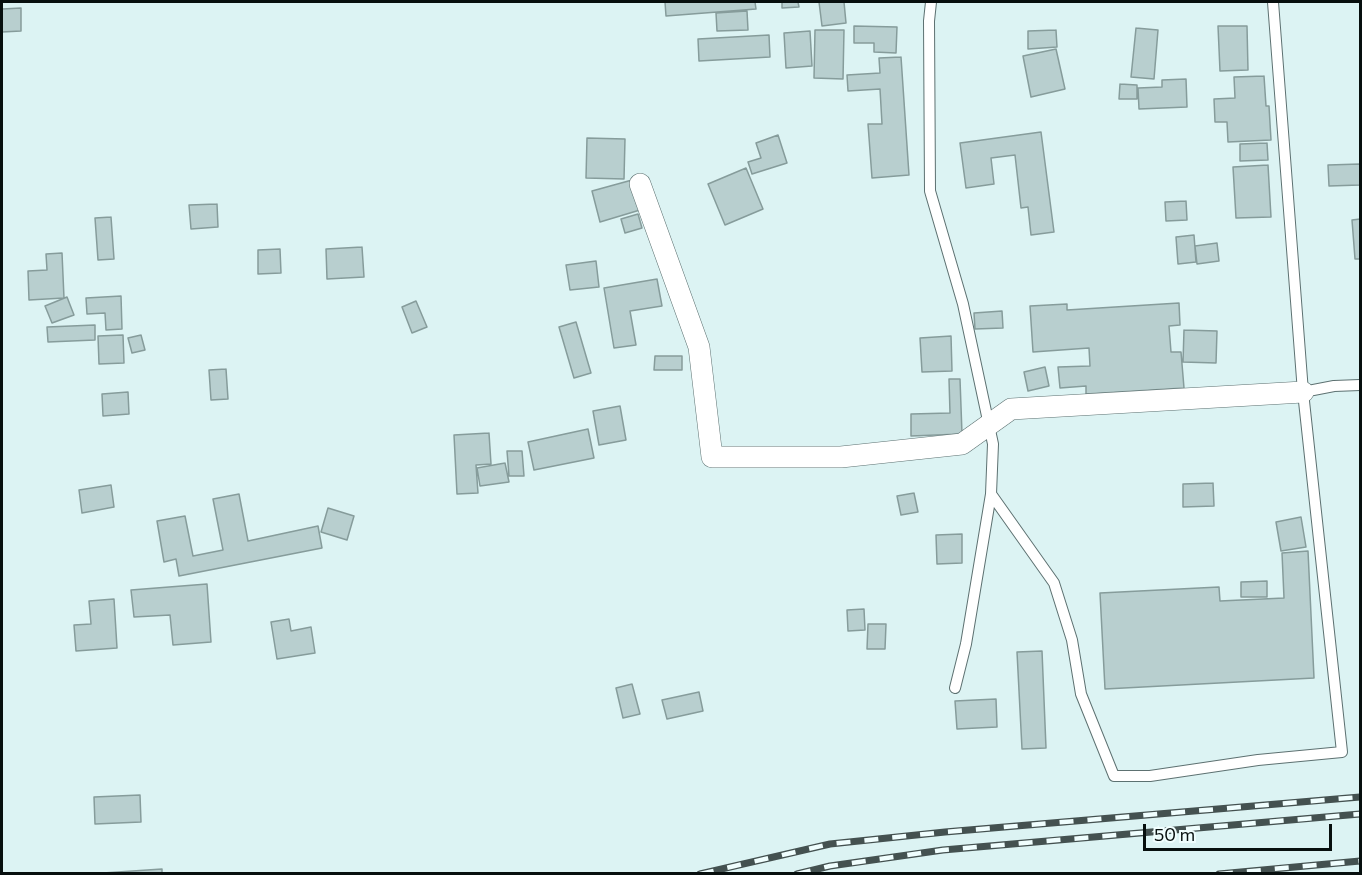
<!DOCTYPE html>
<html>
<head>
<meta charset="utf-8">
<style>
  body { margin:0 }
  #map { position:relative; width:1362px; height:875px; overflow:hidden; background:#dcf3f3; font-family:Commissioner,sans-serif }
  canvas { display:block }
  .frame { position:absolute; inset:0; border:3px solid #070f0e; pointer-events:none }
  .scale { position:absolute; left:1143px; top:824px; width:189px; height:27px; box-sizing:border-box; border:3px solid #070f0e; border-top:0; padding-left:8px; font-size:18px; line-height:21px; white-space:nowrap; color:#070f0e; -webkit-text-stroke:4px #f0fefe; paint-order:stroke }
</style>
</head>
<body>
<div id="map">
<canvas width="1362" height="875"></canvas>
<div class="frame"></div>
<div class="scale">50 m</div>
</div>
<script>
const g = document.querySelector('canvas').getContext('2d');
g.lineJoin = 'round';
function paint(path, color) {
  g.fillStyle = color;
  g.fill(path, 'evenodd');
}
function shape(rows) {
  const path = new Path2D();
  for (const r of rows) {
    path.moveTo(r[0], r[1]);
    for (let i = 2; i < r.length; i += 2) path.lineTo(r[i], r[i + 1]);
  }
  return path;
}
function strokePath(path, color, width, dash) {
  g.strokeStyle = color;
  g.lineWidth = width;
  g.lineCap = dash ? 'butt' : 'round';
  g.setLineDash(dash || []);
  g.stroke(path);
}
const building = shape([
  [665,2,755,2,756,9,666,16,665,2],
  [782,2,798,2,799,7,782,8,782,2],
  [819,2,844,2,846,23,822,26,819,2],
  [21,8,21,31,2,32,2,9,21,8],
  [747,11,748,30,717,31,716,13,747,11],
  [854,26,897,27,896,53,874,52,874,43,854,43,854,26],
  [1218,26,1247,26,1248,70,1220,71,1218,26],
  [1136,28,1158,30,1154,79,1131,77,1136,28],
  [815,30,844,30,843,79,814,78,815,30],
  [1056,30,1057,47,1028,49,1028,31,1056,30],
  [810,31,812,66,786,68,784,33,810,31],
  [769,35,770,57,699,61,698,39,769,35],
  [1056,49,1065,89,1031,97,1023,56,1056,49],
  [901,57,909,175,872,178,868,124,882,124,880,89,848,91,847,75,880,73,879,58,901,57],
  [1264,76,1266,106,1269,106,1271,140,1228,142,1227,122,1215,122,1214,99,1235,98,1234,77,1264,76],
  [1186,79,1187,107,1139,109,1138,88,1162,87,1162,80,1186,79],
  [1120,84,1137,85,1137,99,1119,99,1120,84],
  [1041,132,1054,232,1031,235,1028,207,1021,208,1015,155,991,158,994,184,966,188,960,143,1041,132],
  [778,135,787,163,752,174,748,162,761,158,756,143,778,135],
  [587,138,625,139,624,179,586,178,587,138],
  [1267,143,1268,160,1240,161,1240,144,1267,143],
  [1360,164,1360,185,1329,186,1328,165,1360,164],
  [1268,165,1271,217,1236,218,1233,167,1268,165],
  [746,168,763,209,725,225,708,184,746,168],
  [632,180,640,210,600,222,592,191,632,180],
  [1186,201,1187,220,1166,221,1165,202,1186,201],
  [217,204,218,227,191,229,189,205,217,204],
  [638,214,642,228,625,233,621,219,638,214],
  [111,217,114,259,98,260,95,218,111,217],
  [1360,219,1360,259,1355,259,1352,220,1360,219],
  [1194,235,1196,262,1178,264,1176,237,1194,235],
  [1217,243,1219,261,1197,264,1195,246,1217,243],
  [362,247,364,277,327,279,326,249,362,247],
  [280,249,281,273,258,274,258,250,280,249],
  [62,253,64,298,29,300,28,271,47,270,46,254,62,253],
  [596,261,599,287,570,290,566,265,596,261],
  [657,279,662,306,630,311,636,345,614,348,604,288,657,279],
  [121,296,122,329,106,330,105,313,87,314,86,298,121,296],
  [67,297,74,315,52,323,45,306,67,297],
  [416,301,427,327,412,333,402,307,416,301],
  [1179,303,1180,325,1169,326,1171,352,1181,352,1184,388,1086,394,1086,386,1060,388,1058,367,1090,366,1089,348,1033,352,1030,306,1067,304,1067,310,1179,303],
  [1002,311,1003,328,975,329,974,313,1002,311],
  [576,322,591,373,574,378,559,327,576,322],
  [95,325,95,340,48,342,47,327,95,325],
  [1184,330,1217,331,1216,363,1183,362,1184,330],
  [123,335,124,363,99,364,98,336,123,335],
  [141,335,145,350,132,353,128,338,141,335],
  [951,336,952,371,922,372,920,338,951,336],
  [655,356,682,356,682,370,654,370,655,356],
  [1045,367,1049,386,1028,391,1024,372,1045,367],
  [226,369,228,399,211,400,209,370,226,369],
  [949,379,960,379,962,434,911,436,911,414,950,413,949,379],
  [128,392,129,414,103,416,102,394,128,392],
  [620,406,626,440,599,445,593,411,620,406],
  [588,429,594,458,534,470,528,442,588,429],
  [489,433,491,464,476,465,478,493,457,494,454,435,489,433],
  [507,451,522,451,524,476,509,476,507,451],
  [505,463,509,482,480,486,477,468,505,463],
  [1213,483,1214,506,1183,507,1183,484,1213,483],
  [111,485,114,507,82,513,79,490,111,485],
  [914,493,918,512,901,515,897,496,914,493],
  [239,494,248,541,318,526,322,548,179,576,176,559,164,562,157,521,185,516,193,556,223,550,213,499,239,494],
  [328,508,354,516,347,540,321,532,328,508],
  [1301,517,1306,547,1281,551,1276,522,1301,517],
  [962,534,962,563,937,564,936,535,962,534],
  [1308,551,1314,678,1105,689,1100,593,1219,587,1220,601,1284,598,1282,553,1308,551],
  [1267,581,1267,597,1241,597,1241,582,1267,581],
  [207,584,211,642,173,645,170,615,134,617,131,590,207,584],
  [114,599,117,648,76,651,74,625,91,624,89,601,114,599],
  [864,609,865,630,848,631,847,610,864,609],
  [289,619,291,631,311,627,315,653,277,659,271,622,289,619],
  [868,624,886,624,885,649,867,649,868,624],
  [1042,651,1046,748,1022,749,1017,652,1042,651],
  [632,684,640,714,623,718,616,688,632,684],
  [699,692,703,711,667,719,662,700,699,692],
  [996,699,997,727,957,729,955,701,996,699],
  [140,795,141,822,95,824,94,797,140,795],
  [162,869,162,874,103,874,103,873,162,869]
]);
const service = shape([
  [931,2,929,21,930,191,963,304,993,444,991,494,1054,583,1072,640,1081,694,1114,776,1150,776,1258,760,1342,752,1303,392,1334,386,1360,385],
  [1273,2,1303,392],
  [955,688,966,644,991,494]
]);
const minor = shape([
  [640,184,699,347,712,457,841,457,962,444,1011,409,1303,392]
]);
const rail = shape([
  [700,874,830,844,945,832,1360,797],
  [797,874,830,866,943,850,1360,814],
  [1219,874,1360,861]
]);
paint(building, '#b8cfcf');
strokePath(building, '#869c9b', 1.5);
strokePath(service, '#5d7171', 12);
strokePath(minor, '#5d7171', 22);
strokePath(service, '#fff', 10);
strokePath(minor, '#fff', 21);
strokePath(rail, '#445150', 7);
strokePath(rail, '#f0fefe', 4.5, [14]);
</script>
</body>
</html>
